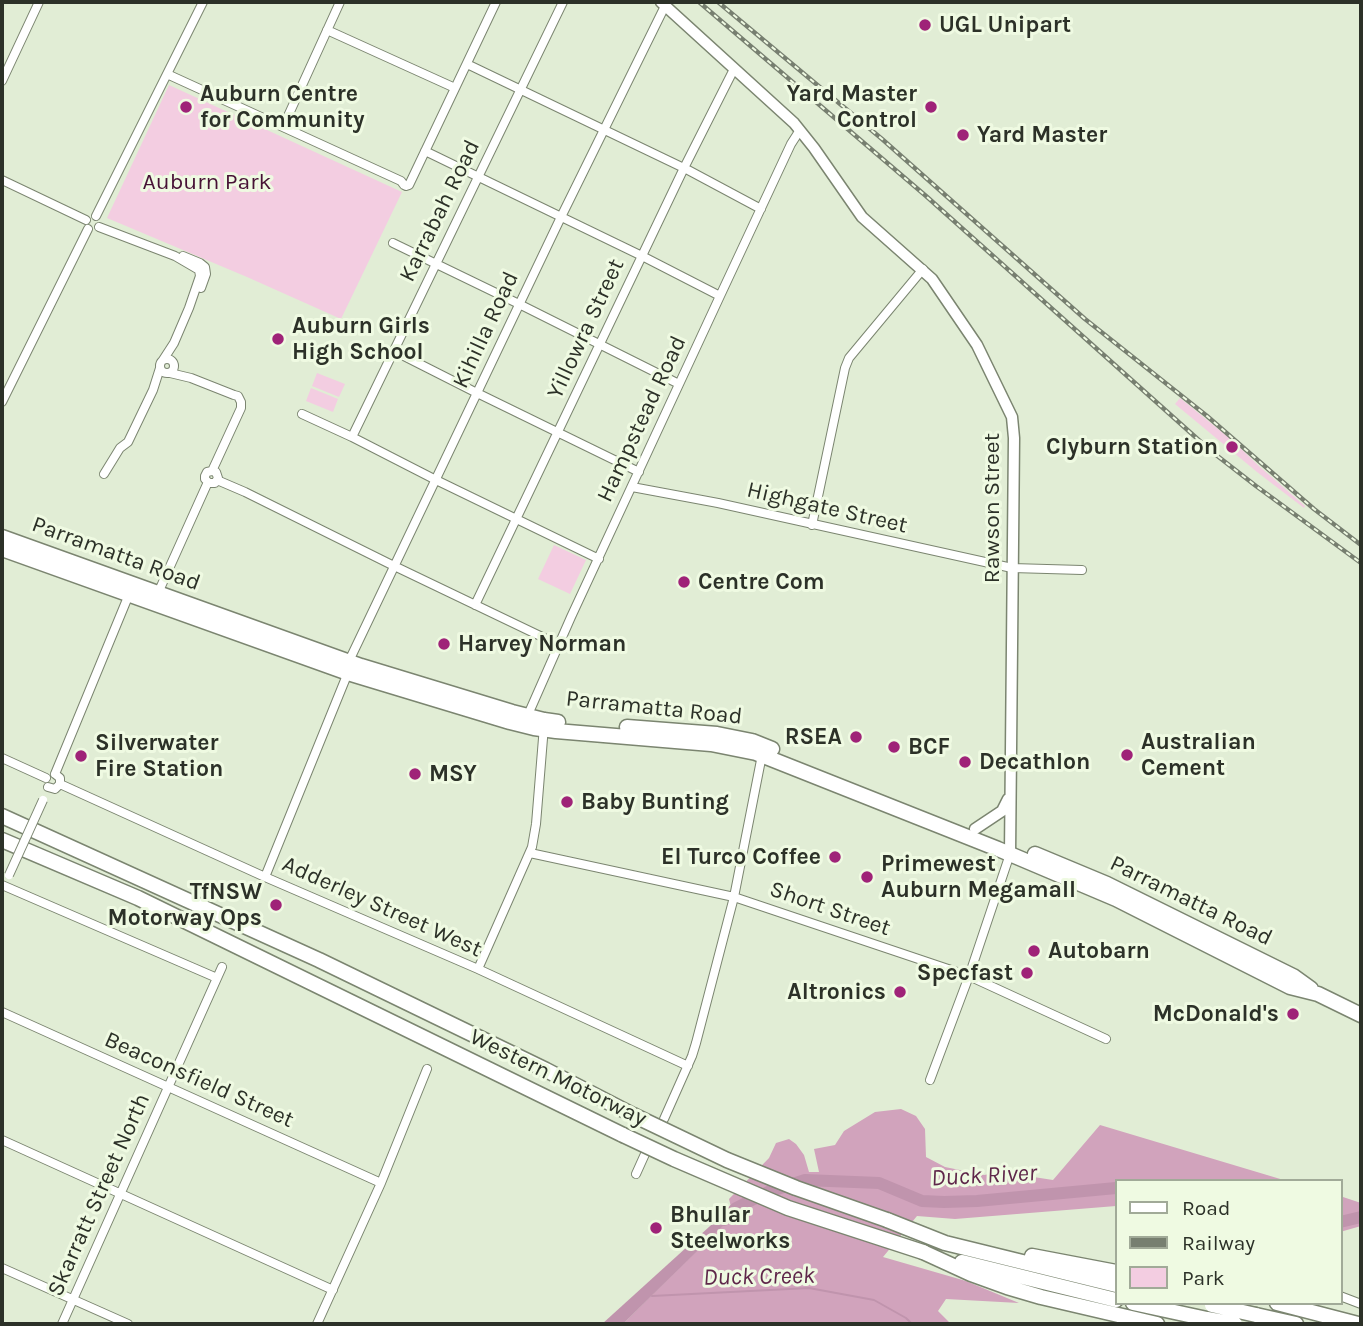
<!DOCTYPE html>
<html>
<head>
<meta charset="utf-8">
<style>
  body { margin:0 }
  #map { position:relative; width:1363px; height:1326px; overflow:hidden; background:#e1edd5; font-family:Karla,sans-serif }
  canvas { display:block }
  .frame { position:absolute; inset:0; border:4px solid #2c3128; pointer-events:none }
  .legend { position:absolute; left:1115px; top:1179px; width:228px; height:126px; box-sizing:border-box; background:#effae2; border:2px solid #a1aa98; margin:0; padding:9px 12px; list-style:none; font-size:21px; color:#2c3128 }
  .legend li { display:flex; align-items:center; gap:14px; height:35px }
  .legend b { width:35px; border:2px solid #a1aa98 }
</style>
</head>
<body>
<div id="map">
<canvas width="1363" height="1326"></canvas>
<div class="frame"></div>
<ul class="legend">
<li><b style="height:9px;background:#fff"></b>Road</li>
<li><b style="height:9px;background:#777f70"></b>Railway</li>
<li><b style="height:19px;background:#f3cde1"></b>Park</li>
</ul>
</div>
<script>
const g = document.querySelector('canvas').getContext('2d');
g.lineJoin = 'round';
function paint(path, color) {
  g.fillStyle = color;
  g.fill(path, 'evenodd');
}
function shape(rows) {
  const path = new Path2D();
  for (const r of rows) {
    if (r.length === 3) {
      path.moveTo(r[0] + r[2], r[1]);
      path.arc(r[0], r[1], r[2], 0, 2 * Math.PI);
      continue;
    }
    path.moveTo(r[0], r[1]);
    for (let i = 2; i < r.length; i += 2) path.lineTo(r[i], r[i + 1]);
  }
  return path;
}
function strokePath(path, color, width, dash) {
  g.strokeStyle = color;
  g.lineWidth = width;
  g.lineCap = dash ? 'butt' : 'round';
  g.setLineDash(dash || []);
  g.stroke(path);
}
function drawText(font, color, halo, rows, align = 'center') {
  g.font = font + ' Karla,sans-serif';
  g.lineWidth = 6;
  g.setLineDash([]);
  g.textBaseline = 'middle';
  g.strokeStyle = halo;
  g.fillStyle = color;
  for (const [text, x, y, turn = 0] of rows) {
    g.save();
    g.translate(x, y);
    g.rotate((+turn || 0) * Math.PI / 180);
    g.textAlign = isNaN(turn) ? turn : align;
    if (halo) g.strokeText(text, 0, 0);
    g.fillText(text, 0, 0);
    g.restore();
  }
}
const green = shape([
  [169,85,402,192,341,319,247,277,107,218],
  [317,373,345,384,339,397,312,386],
  [311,388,338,399,333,412,306,401],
  [1180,398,1234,442,1260,467,1305,506,1304,508,1257,472,1175,404],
  [554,545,586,560,570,594,538,579]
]);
const forest = shape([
  [901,1109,916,1116,925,1129,926,1157,945,1167,984,1175,1001,1172,1053,1180,1100,1125,1287,1181,1116,1181,1116,1206,955,1219,917,1216,883,1257,966,1281,1019,1303,946,1299,938,1311,951,1324,623,1324,739,1209,731,1207,729,1199,769,1158,776,1143,789,1139,796,1144,804,1155,809,1172,819,1172,814,1149,835,1145,844,1131,875,1112],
  [1340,1196,1361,1203,1361,1226,1340,1232]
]);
const water = shape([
  [731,1207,740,1209,623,1324,602,1324]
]);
const stream = shape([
  [652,1296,809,1288,874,1300,906,1318,912,1324]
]);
const river = shape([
  [724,1220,736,1208,768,1192,805,1180,879,1183,922,1201,944,1202,977,1201,1116,1188],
  [1340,1222,1361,1217]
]);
const street = shape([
  [327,30,455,88],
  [467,64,688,170,761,209],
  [167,74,401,181,404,185,406,186,409,185,496,2],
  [2,81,39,2],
  [283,127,340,2],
  [425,151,642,256,720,296],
  [2,180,86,220],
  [96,216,203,2],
  [99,227,175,256,199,270,200,276,189,308,174,343,163,360],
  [393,243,519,304,679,384],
  [183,256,200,263,205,267,206,274,201,288],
  [394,351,473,391,639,472],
  [167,366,7],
  [170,373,191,378,234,395,238,396,241,402,241,408,212,471,207,472,205,476,205,479,209,483,215,483,218,478,216,472,212,471],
  [2,402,88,229],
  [302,414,352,437,436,480,599,559],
  [352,437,563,2],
  [104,474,120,448,128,442,153,390,160,368],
  [217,480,245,492,390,564,559,645],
  [632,487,718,503,1012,568,1082,570],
  [812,525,845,368,849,358,923,269],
  [158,593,208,482],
  [475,605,684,168,734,69],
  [527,717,571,617,720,296,791,144,800,130],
  [2,758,46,778],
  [55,774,130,592],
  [60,784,265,877,478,969,688,1066],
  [48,787,55,789,60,784,60,778,55,774],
  [530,853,734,897,969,976,1106,1039],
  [265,877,345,680,349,661,561,217,665,6],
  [2,885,217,978],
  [478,969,532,847,536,824,544,726],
  [2,1012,381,1183],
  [930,1080,969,976,1010,854],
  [664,1119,692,1056,696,1043,734,897,762,755],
  [2,1140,333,1290],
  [636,1174,645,1154],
  [2,1268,128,1324],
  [1340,1296,1361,1304],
  [62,1324,222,967],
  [317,1324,381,1183,427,1069]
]);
const secondary = shape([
  [661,2,794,123,814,148,862,217,932,279,977,345,1012,417,1014,438,1010,854],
  [975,829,1002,811,1008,799]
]);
const highway = shape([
  [2,537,361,666,512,712,544,720,558,722],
  [2,549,348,673,510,722,534,728,556,731,711,744,756,753,998,849,1116,899,1290,987,1318,994,1361,1015],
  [627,727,717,734,752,741,772,749],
  [2,816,319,960,546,1070,633,1115],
  [2,840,138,898,623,1135],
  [1035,854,1107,884,1293,976,1311,989],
  [887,1220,945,1243,1116,1285],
  [923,1252,971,1274,1007,1287,1041,1297,1157,1324],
  [1032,1256,1116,1272],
  [962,1262,1116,1300],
  [1133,1303,1207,1319],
  [1277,1303,1358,1324],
  [1256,1315,1296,1324]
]);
const rail = shape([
  [699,2,926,196,1211,451,1256,486,1361,563],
  [718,2,882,139,1085,319,1207,416,1314,509,1361,545]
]);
const streetBridge = shape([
  [9,875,43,800]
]);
const highwayBridge = shape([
  [633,1115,727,1160,796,1188,887,1220],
  [623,1135,674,1159,788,1208,923,1252],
  [1212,1305,1256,1315],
  [1207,1319,1235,1324]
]);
const markers = [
  [925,25,7,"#9f2378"],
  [186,107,7,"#9f2378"],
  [931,107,7,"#9f2378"],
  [963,135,7,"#9f2378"],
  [278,339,7,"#9f2378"],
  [1232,447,7,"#9f2378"],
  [684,582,7,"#9f2378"],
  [444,644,7,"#9f2378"],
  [856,737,7,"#9f2378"],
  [894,747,7,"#9f2378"],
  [1127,755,7,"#9f2378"],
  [81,756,7,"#9f2378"],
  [965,762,7,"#9f2378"],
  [415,774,7,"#9f2378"],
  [567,802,7,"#9f2378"],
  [835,857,7,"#9f2378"],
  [867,877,7,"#9f2378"],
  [276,905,7,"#9f2378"],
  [1034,951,7,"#9f2378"],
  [1027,973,7,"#9f2378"],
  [900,992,7,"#9f2378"],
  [1293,1014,7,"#9f2378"],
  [656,1228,7,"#9f2378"]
];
const poiNames = [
  ["UGL Unipart",939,25],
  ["Auburn Centre",200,94],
  ["for Community",200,120],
  ["Yard Master",917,94,"right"],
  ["Control",917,120,"right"],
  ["Yard Master",977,135],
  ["Auburn Girls",292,326],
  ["High School",292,352],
  ["Clyburn Station",1218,447,"right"],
  ["Centre Com",698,582],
  ["Harvey Norman",458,644],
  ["RSEA",842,737,"right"],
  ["Australian",1141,742],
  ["Cement",1141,768],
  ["Silverwater",95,743],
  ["Fire Station",95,769],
  ["BCF",908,747],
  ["Decathlon",979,762],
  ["MSY",429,774],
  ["Baby Bunting",581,802],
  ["El Turco Coffee",821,857,"right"],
  ["Primewest",881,864],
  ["Auburn Megamall",881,890],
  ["TfNSW",262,892,"right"],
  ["Motorway Ops",262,918,"right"],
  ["Autobarn",1048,951],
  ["Specfast",1013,973,"right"],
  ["Altronics",886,992,"right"],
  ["McDonald's",1279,1014,"right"],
  ["Bhullar",670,1215],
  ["Steelworks",670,1241]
];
const parkNames = [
  ["Auburn Park",207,182]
];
const streetNames = [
  ["Karrabah Road",440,211,-64],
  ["Yillowra Street",586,329,-65],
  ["Kihilla Road",486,330,-65],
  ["Hampstead Road",642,419,-65],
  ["Highgate Street",827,508,13],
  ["Rawson Street",992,508,-90],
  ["Parramatta Road",116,554,20],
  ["Parramatta Road",654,708,6],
  ["Parramatta Road",1191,901,26],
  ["Adderley Street West",382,907,24],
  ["Short Street",830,909,19],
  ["Western Motorway",558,1078,26],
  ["Beaconsfield Street",199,1080,24],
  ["Skarratt Street North",99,1195,-66]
];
const waterNames = [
  ["Duck River",984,1176,-3],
  ["Duck Creek",759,1277,-1]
];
paint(green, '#f3cde1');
paint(forest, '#d1a3bc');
paint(water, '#c094ad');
strokePath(stream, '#c094ad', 2);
strokePath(river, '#c094ad', 12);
strokePath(street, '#7b8570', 10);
strokePath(secondary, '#7b8570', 13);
strokePath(highway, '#7b8570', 17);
strokePath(street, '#fff', 8);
strokePath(secondary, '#fff', 10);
strokePath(highway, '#fff', 14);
strokePath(rail, '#777f70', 4.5);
strokePath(rail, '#effae2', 2, [5]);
strokePath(streetBridge, '#7b8570', 10, []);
strokePath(highwayBridge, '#7b8570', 17, []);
strokePath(streetBridge, '#fff', 8);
strokePath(highwayBridge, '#fff', 14);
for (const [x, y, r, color] of markers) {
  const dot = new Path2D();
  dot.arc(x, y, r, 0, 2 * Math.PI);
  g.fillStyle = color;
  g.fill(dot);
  strokePath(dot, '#effae2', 2.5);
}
drawText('bold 23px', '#2c3128', '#effae2', poiNames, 'left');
drawText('23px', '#471135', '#effae2', parkNames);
drawText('23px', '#2c3128', '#effae2', streetNames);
drawText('italic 24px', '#5f274a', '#effae2', waterNames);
</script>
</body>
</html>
